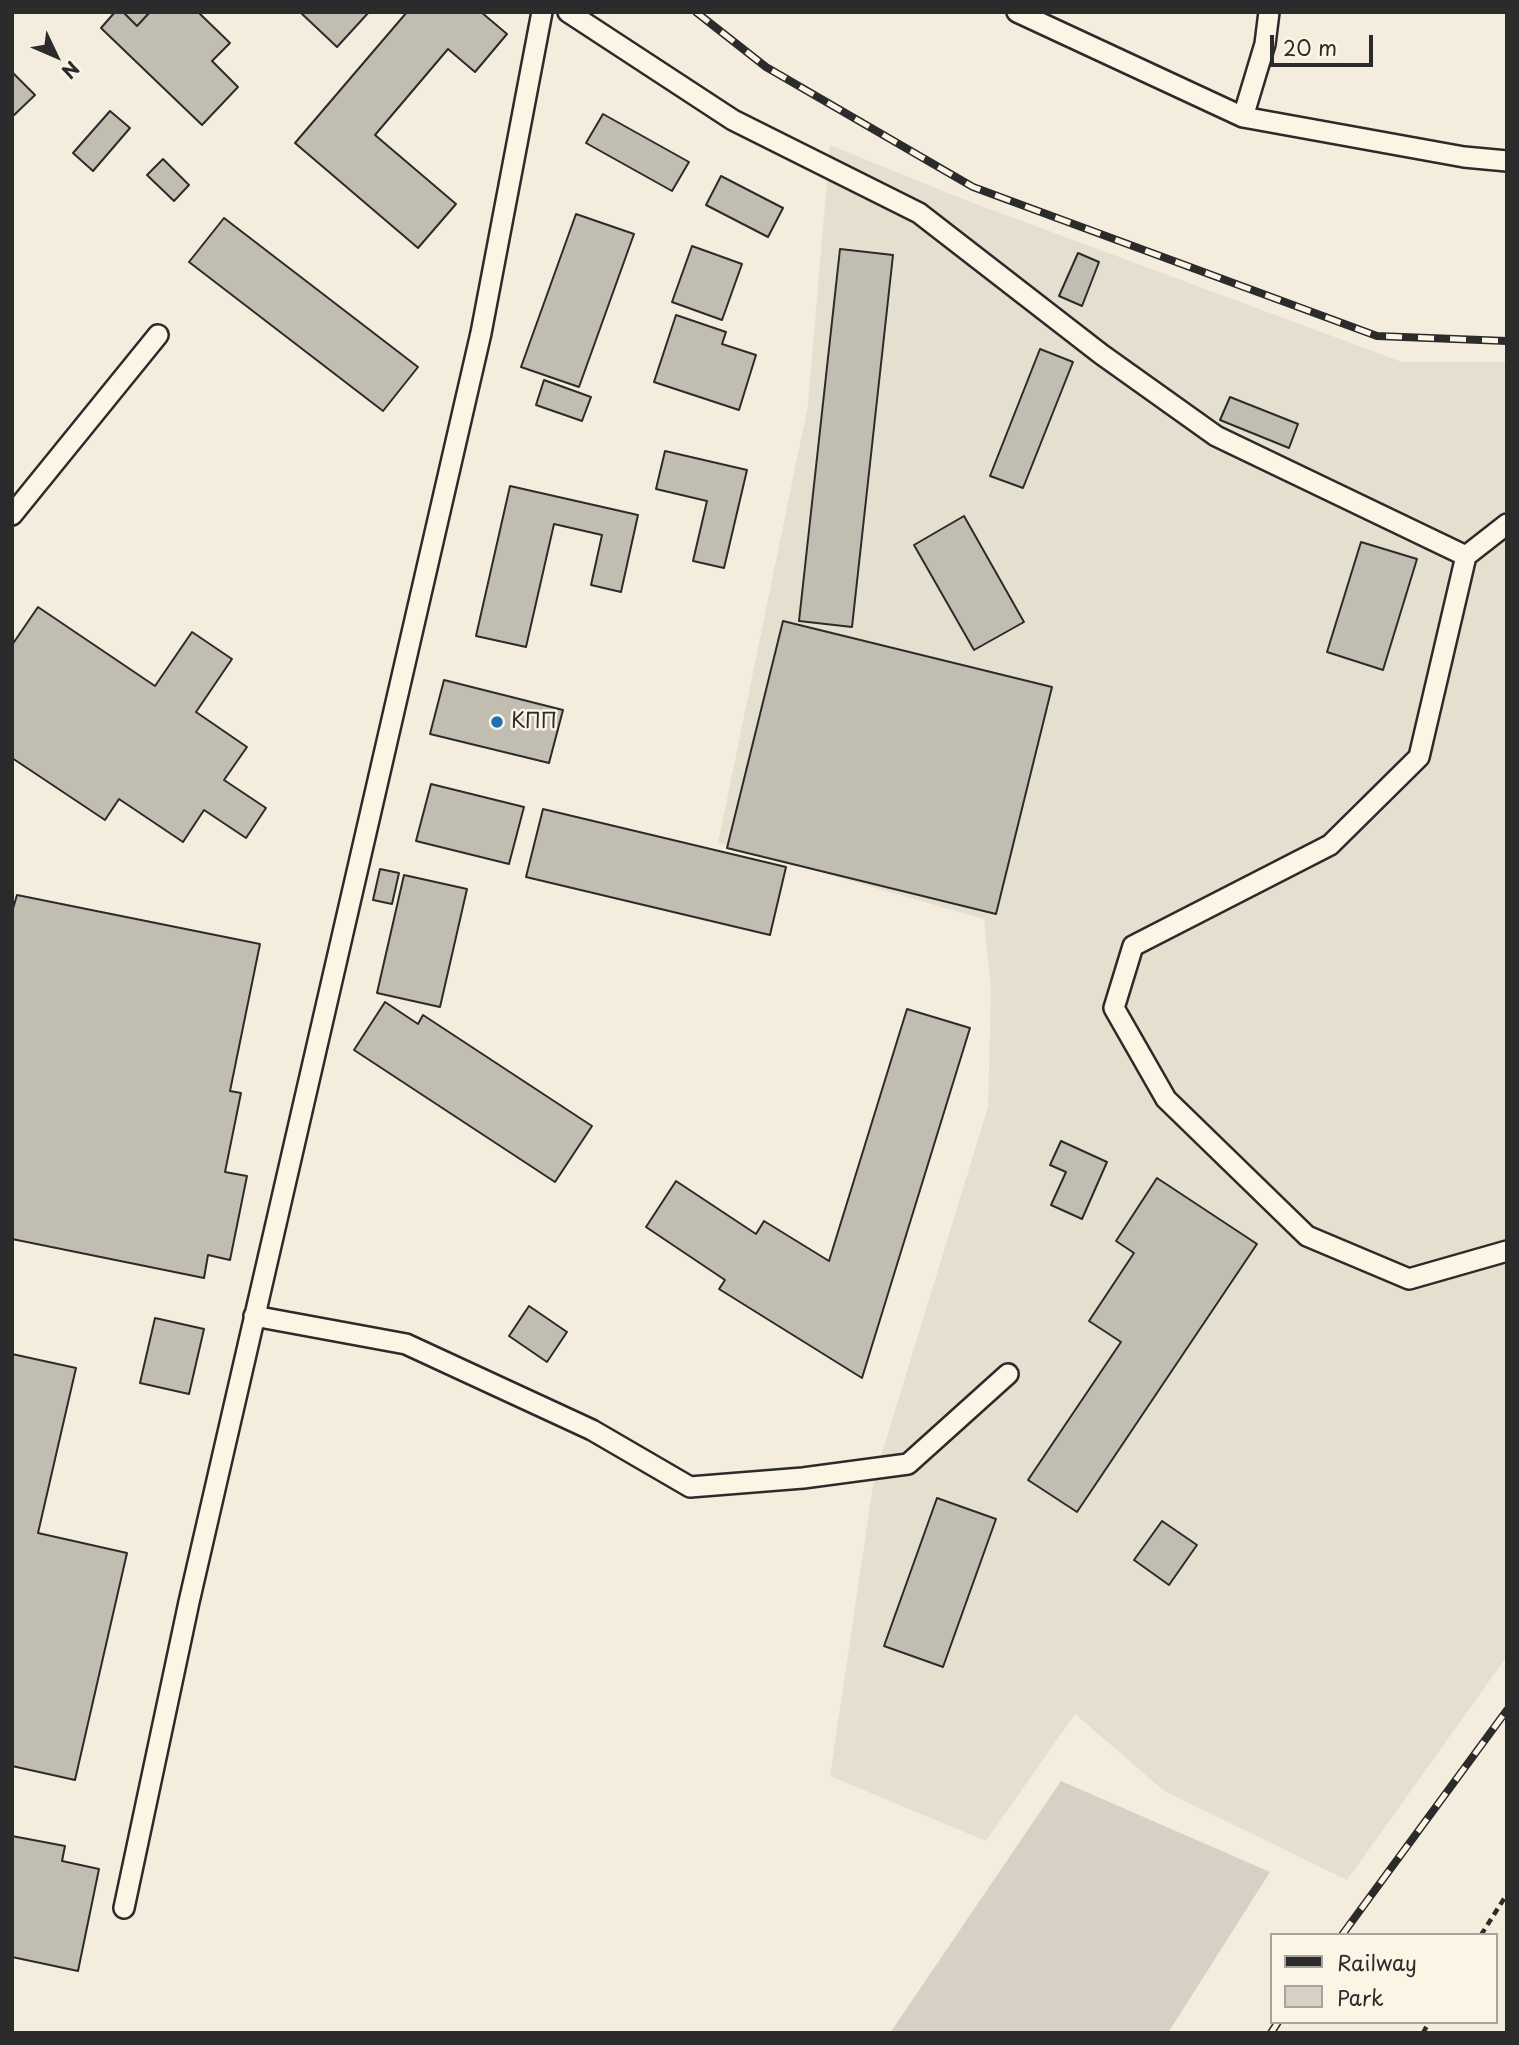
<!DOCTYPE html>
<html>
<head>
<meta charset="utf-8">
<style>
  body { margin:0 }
  #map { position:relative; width:1519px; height:2045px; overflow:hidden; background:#f4edde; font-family:"Playpen Sans",sans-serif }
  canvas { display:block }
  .frame { position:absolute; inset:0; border:14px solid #2b2b2b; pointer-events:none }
  .legend { position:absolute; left:1270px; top:1933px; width:228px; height:91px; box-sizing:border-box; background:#fcf5e5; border:2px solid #a8a49b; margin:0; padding:9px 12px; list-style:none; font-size:21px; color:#2b2b2b }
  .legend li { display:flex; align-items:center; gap:14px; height:35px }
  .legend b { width:35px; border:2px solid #a8a49b }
  .north { position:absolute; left:21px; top:21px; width:70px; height:70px; -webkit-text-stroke:5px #fcf5e5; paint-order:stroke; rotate:134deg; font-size:19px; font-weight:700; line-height:28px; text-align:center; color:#2b2b2b }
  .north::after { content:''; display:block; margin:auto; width:24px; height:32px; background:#2b2b2b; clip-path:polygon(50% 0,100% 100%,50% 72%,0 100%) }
  .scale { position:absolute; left:1270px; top:35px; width:103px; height:32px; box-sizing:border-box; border:4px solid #2b2b2b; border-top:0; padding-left:9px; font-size:21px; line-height:24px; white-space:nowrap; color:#2b2b2b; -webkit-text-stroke:5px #fcf5e5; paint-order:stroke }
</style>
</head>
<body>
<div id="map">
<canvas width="1519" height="2045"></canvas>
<div class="frame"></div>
<ul class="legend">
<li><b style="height:9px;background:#2b2b2b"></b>Railway</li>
<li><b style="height:19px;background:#d6d1c4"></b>Park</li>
</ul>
<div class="north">N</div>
<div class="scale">20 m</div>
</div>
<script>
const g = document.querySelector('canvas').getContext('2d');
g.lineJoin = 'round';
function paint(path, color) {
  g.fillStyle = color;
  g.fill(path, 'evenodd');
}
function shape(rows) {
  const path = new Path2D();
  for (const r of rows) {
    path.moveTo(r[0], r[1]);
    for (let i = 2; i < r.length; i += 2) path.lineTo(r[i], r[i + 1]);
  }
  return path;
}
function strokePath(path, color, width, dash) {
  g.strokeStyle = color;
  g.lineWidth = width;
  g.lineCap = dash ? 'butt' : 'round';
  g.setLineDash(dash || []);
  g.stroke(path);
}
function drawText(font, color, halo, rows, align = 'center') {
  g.font = font + ' "Playpen Sans",sans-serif';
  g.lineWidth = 5;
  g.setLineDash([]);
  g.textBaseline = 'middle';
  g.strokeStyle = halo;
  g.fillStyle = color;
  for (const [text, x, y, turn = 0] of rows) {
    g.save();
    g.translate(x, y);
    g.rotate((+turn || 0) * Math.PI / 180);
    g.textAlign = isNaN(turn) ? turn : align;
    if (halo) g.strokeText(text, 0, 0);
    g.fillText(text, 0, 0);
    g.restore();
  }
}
const built = shape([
  [830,145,960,198,1402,362,1507,362,1507,1656,1347,1880,1164,1791,1075,1714,986,1841,830,1776,874,1479,988,1107,991,990,984,919,718,843,808,405]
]);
const green = shape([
  [1061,1781,1270,1872,1168,2033,890,2033]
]);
const building = shape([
  [115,12,123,12,137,26,150,12,198,12,230,43,212,61,238,87,202,125,101,28,115,12],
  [123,12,150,12,137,26,123,12],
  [300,12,369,12,337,47,300,12],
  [407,12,481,12,507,34,475,72,448,49,375,135,456,204,418,248,295,143,407,12],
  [12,72,35,95,12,117,12,72],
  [110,111,130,128,93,171,73,153,110,111],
  [603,114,689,162,672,191,586,143,603,114],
  [163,159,189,185,174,201,147,175,163,159],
  [721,176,783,208,768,237,706,205,721,176],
  [576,214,634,234,579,387,521,367,576,214],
  [224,218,418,367,383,411,189,262,224,218],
  [692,246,742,264,722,320,672,302,692,246],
  [840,249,893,255,852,627,799,621,840,249],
  [1078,253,1099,262,1082,306,1059,296,1078,253],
  [676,315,726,332,722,344,756,355,739,410,654,382,676,315],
  [1040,349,1073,362,1023,488,990,476,1040,349],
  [544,380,591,397,582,421,536,405,544,380],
  [1230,397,1298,424,1289,448,1220,420,1230,397],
  [665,451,747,470,724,568,693,561,707,501,656,489,665,451],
  [510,486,638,515,621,592,591,585,602,535,554,524,526,647,476,636,510,486],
  [964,516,1024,622,974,650,914,545,964,516],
  [1361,542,1417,559,1383,670,1327,652,1361,542],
  [38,607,155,686,192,632,232,659,196,712,247,747,224,780,266,808,246,838,204,810,183,842,119,799,105,820,12,758,12,645,38,607],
  [783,621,1052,687,996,914,727,848,783,621],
  [444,680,563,710,549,763,430,734,444,680],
  [431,784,524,807,509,864,416,841,431,784],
  [543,809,786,867,770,935,526,877,543,809],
  [380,869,399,873,392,904,373,900,380,869],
  [404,875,467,889,440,1007,377,993,404,875],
  [17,895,260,944,230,1091,241,1093,225,1172,247,1176,230,1260,208,1255,204,1278,12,1239,12,912,17,895],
  [385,1002,418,1024,423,1015,592,1126,555,1182,354,1050,385,1002],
  [907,1009,970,1028,862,1378,719,1289,725,1280,646,1227,676,1181,756,1234,764,1221,829,1261,907,1009],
  [1061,1141,1107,1162,1082,1219,1051,1205,1066,1172,1050,1165,1061,1141],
  [1157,1178,1257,1244,1077,1512,1028,1480,1121,1342,1089,1321,1134,1253,1116,1241,1157,1178],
  [529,1306,567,1332,547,1362,509,1336,529,1306],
  [155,1318,204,1329,189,1394,140,1383,155,1318],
  [12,1354,76,1368,38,1533,127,1553,75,1780,12,1766,12,1354],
  [937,1498,996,1519,943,1667,884,1646,937,1498],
  [1162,1521,1197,1545,1169,1585,1134,1560,1162,1521],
  [12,1836,65,1846,62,1861,99,1869,78,1971,12,1957,12,1836]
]);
const path = shape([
  [1481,1935,1507,1894],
  [1423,2033,1429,2022]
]);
const lane = shape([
  [568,12,733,120,919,213,1101,354,1216,436,1466,556,1419,757,1330,845,1133,946,1114,1008,1166,1099,1307,1236,1409,1279,1507,1251],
  [1017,12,1243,117,1464,157,1507,161],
  [1243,117,1265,44,1269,12],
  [12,515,158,335],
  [1466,556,1507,524],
  [254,1316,406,1344,592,1430,690,1487,803,1478,908,1464,1008,1374],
  [124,1908,189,1602,481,333,542,12]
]);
const rail = shape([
  [696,12,766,67,973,187,1377,336,1507,341],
  [1342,1935,1507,1710],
  [1271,2033,1278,2022]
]);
const markers = [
  [497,722,7,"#1f6fb2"]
];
const poiNames = [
  ["КПП",511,722]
];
paint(built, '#e5dfd0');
paint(green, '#d6d1c4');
paint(building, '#c2bdb1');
strokePath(building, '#2b2b2b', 2);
strokePath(lane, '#2b2b2b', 24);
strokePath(path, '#2b2b2b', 4.5, [7, 5]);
strokePath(lane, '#fcf5e5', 19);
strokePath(rail, '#2b2b2b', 8);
strokePath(rail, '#fcf5e5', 5, [16]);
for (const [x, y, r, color] of markers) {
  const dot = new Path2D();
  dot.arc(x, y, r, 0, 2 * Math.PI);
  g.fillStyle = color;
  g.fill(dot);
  strokePath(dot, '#fcf5e5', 2.5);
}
drawText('21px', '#2b2b2b', '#fcf5e5', poiNames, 'left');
</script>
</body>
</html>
